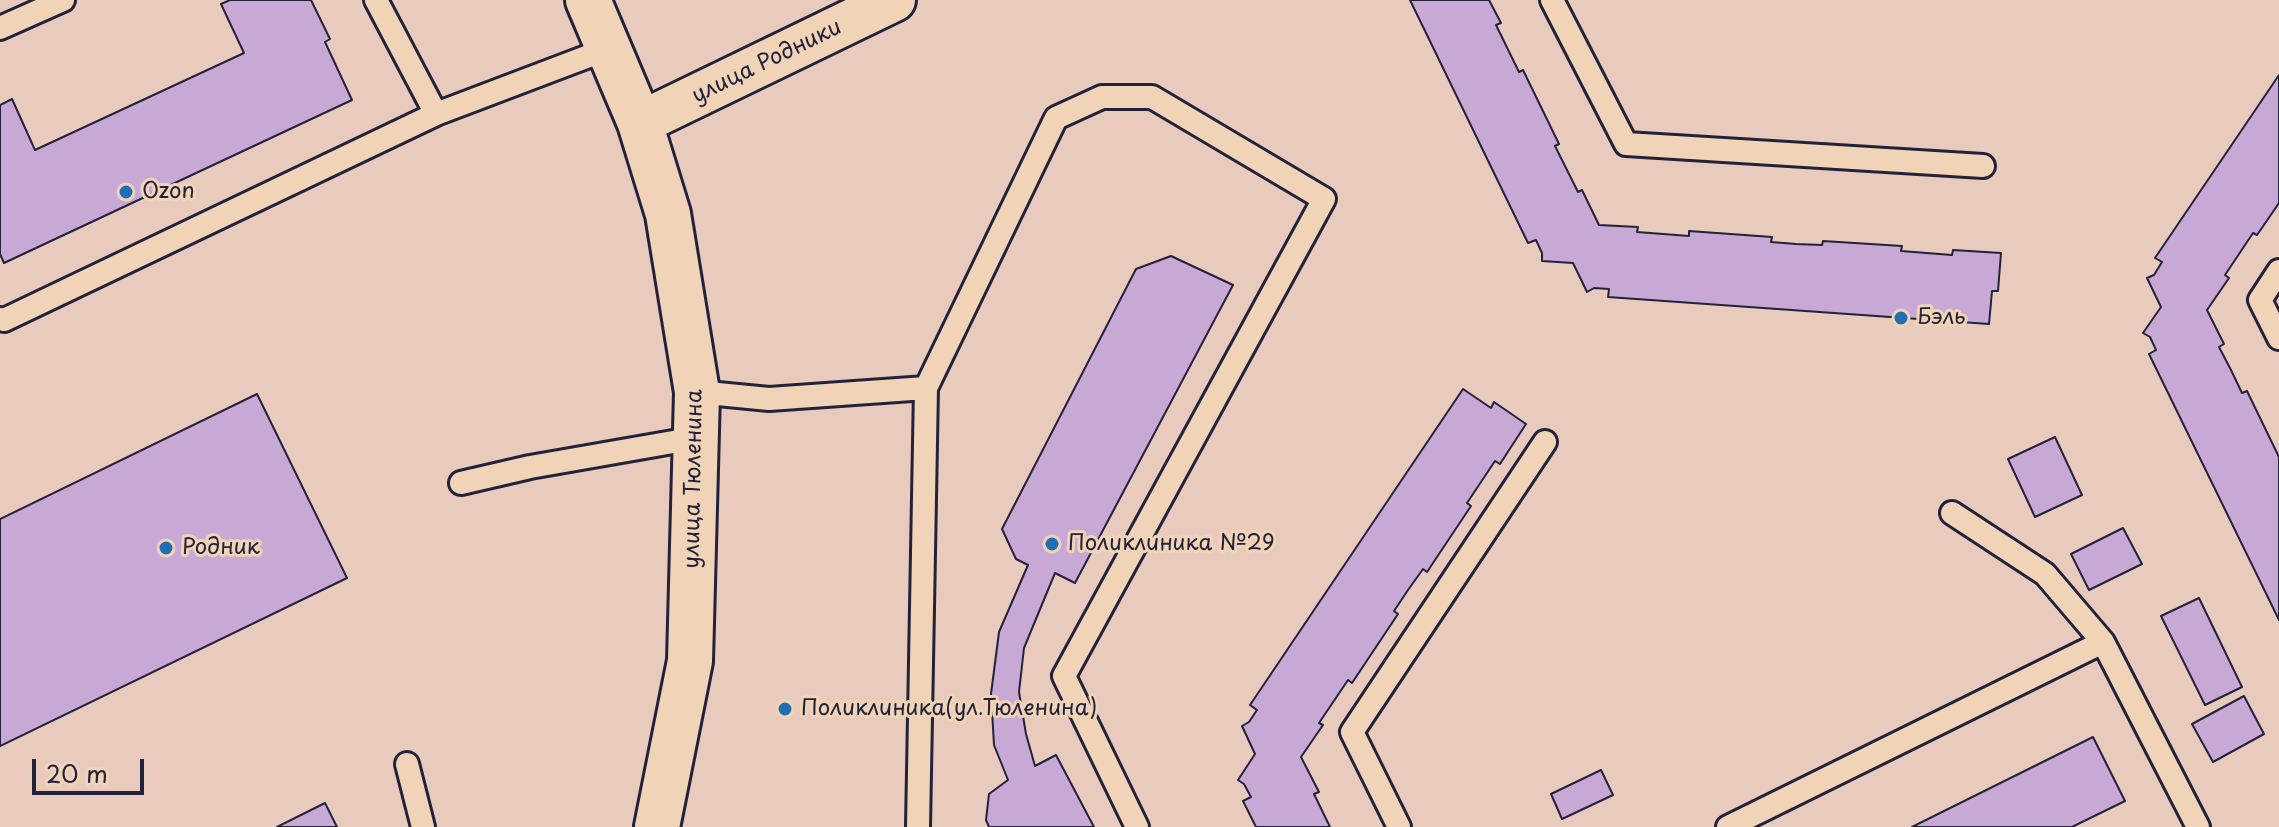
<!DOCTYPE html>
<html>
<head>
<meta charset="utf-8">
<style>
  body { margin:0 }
  #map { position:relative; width:2279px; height:827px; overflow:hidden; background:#e9cbbd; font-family:"Playpen Sans",sans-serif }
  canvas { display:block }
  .scale { position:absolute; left:32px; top:759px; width:112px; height:36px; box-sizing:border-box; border:4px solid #22223b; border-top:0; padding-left:10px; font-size:24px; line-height:28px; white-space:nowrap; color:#22223b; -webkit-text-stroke:6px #f1d4b7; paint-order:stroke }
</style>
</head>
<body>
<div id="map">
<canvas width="2279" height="827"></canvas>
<div class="scale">20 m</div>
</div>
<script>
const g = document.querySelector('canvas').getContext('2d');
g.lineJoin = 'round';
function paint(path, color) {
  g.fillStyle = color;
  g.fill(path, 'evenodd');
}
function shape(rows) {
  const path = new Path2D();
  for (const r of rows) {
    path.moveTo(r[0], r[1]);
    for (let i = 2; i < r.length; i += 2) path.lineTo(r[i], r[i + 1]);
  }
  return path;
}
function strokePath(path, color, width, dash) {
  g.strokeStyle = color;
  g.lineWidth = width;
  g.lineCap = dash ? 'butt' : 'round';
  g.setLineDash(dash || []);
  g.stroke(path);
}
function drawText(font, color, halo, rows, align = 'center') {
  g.font = font + ' "Playpen Sans",sans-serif';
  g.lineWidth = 6;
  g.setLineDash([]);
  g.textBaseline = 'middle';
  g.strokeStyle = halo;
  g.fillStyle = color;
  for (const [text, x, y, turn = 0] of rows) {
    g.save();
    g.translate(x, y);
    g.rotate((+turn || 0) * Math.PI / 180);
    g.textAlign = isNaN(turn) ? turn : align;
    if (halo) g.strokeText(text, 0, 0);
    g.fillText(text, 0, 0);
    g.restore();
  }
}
const building = shape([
  [230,0,311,0,330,39,325,42,352,100,4,263,0,254,0,105,12,99,35,150,244,53,221,4,230,0],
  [1410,0,1489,0,1501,23,1496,25,1519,72,1523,70,1559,144,1555,146,1578,192,1582,190,1599,225,1638,227,1637,232,1689,236,1689,231,1772,237,1771,242,1796,244,1822,245,1823,241,1902,246,1901,251,1952,255,1953,250,2001,253,1998,291,1992,291,1989,324,1608,297,1609,289,1594,288,1587,292,1573,263,1542,261,1542,253,1536,240,1528,243,1410,0],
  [2279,75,2279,203,2257,235,2253,233,2225,275,2229,278,2207,310,2224,344,2219,347,2231,370,2242,393,2247,391,2279,457,2279,620,2149,354,2156,350,2150,337,2143,333,2161,307,2147,278,2154,275,2162,262,2155,258,2279,75],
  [1171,256,1233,285,1075,583,1055,573,1024,648,1019,692,1026,734,1035,766,1056,755,1094,827,989,827,986,820,989,794,1008,780,994,745,991,694,999,632,1028,565,1016,559,1002,529,1136,269,1171,256],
  [1463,389,1491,408,1494,402,1526,424,1500,464,1495,461,1467,503,1471,506,1427,572,1423,569,1408,590,1394,611,1398,614,1352,683,1348,680,1319,723,1323,725,1301,757,1319,792,1314,794,1330,827,1256,827,1243,801,1251,797,1244,784,1238,780,1255,754,1242,726,1249,722,1257,710,1250,705,1463,389],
  [257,394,347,578,0,746,0,519,257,394],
  [2055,437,2082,495,2035,517,2008,459,2055,437],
  [2123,528,2142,564,2089,590,2071,554,2123,528],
  [2199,598,2242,687,2205,705,2161,616,2199,598],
  [2244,696,2264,734,2213,762,2192,724,2244,696],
  [2093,737,2125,801,2072,827,1912,827,2093,737],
  [1601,770,1613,795,1562,819,1551,794,1601,770],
  [325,803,337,827,277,827,325,803]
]);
const service = shape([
  [376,0,436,114],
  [1552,0,1626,144,1983,166],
  [0,28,63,0],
  [2279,271,2260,300,2279,338],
  [0,319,4,320,436,114,610,48],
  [926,388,1056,118,1102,97,1152,97,1324,199,1064,676,1137,827],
  [697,392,769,399,926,388,918,827],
  [461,483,530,467,696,438],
  [1952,513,2045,574,2103,642,2198,827],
  [407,764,423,827],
  [1399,827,1352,732,1545,442],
  [1728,827,2103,642]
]);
const minor = shape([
  [640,123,894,0]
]);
const tertiary = shape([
  [588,0,640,123,668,214,697,392,690,661,657,827]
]);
const markers = [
  [126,192,8,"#1f6fb2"],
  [1901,318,8,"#1f6fb2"],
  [1052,544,8,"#1f6fb2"],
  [166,548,8,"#1f6fb2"],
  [785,709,8,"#1f6fb2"]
];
const streetNames = [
  ["улица Родники",767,62,-26],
  ["улица Тюленина",694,479,-89]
];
const poiNames = [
  ["Ozon",142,192],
  ["Бэль",1917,318],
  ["Поликлиника №29",1068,544],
  ["Родник",182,548],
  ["Поликлиника(ул.Тюленина)",801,709]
];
paint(building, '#c8a9d5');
strokePath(building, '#22223b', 2);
strokePath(service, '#22223b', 28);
strokePath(minor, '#22223b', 48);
strokePath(tertiary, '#22223b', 50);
strokePath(service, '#f1d4b7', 22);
strokePath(minor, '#f1d4b7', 42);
strokePath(tertiary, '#f1d4b7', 44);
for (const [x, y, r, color] of markers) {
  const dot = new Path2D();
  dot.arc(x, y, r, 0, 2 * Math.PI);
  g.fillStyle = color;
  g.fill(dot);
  strokePath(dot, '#f1d4b7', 3);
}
drawText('22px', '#22223b', '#f1d4b7', streetNames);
drawText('22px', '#22223b', '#f1d4b7', poiNames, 'left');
</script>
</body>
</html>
